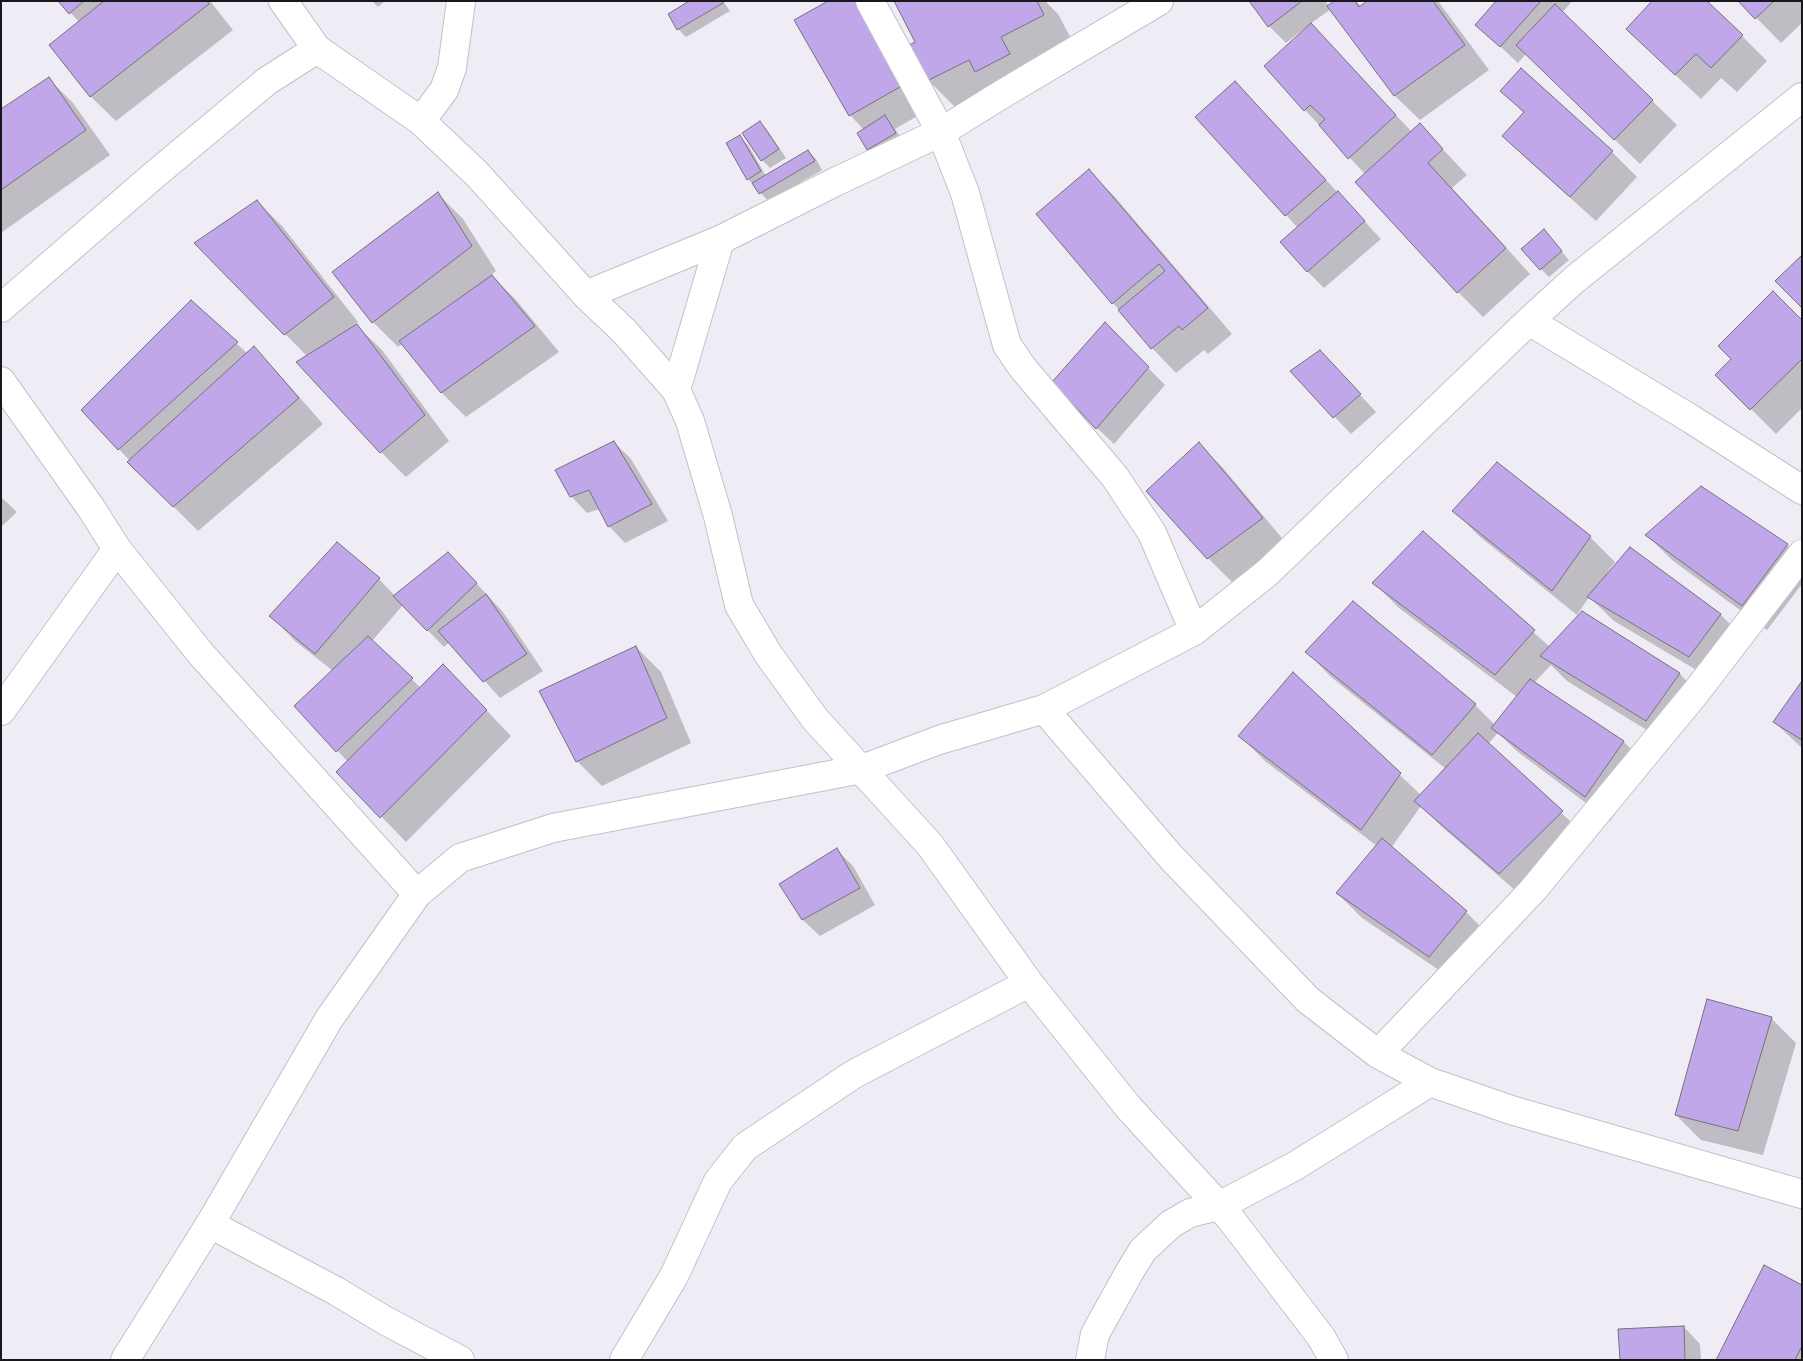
<!DOCTYPE html>
<html>
<head>
<meta charset="utf-8">
<style>
  body { margin:0 }
  #map { position:relative; width:1803px; height:1361px; overflow:hidden; background:#f0ecf6; font-family:Raleway,sans-serif }
  canvas { display:block }
  .frame { position:absolute; inset:0; border:2px solid #18171b; pointer-events:none }
</style>
</head>
<body>
<div id="map">
<canvas width="1803" height="1361"></canvas>
<div class="frame"></div>
</div>
<script>
const g = document.querySelector('canvas').getContext('2d');
g.lineJoin = 'round';
function paint(path, color) {
  g.fillStyle = color;
  g.fill(path, 'evenodd');
}
function shape(rows) {
  const path = new Path2D();
  for (const r of rows) {
    path.moveTo(r[0], r[1]);
    for (let i = 2; i < r.length; i += 2) path.lineTo(r[i], r[i + 1]);
  }
  return path;
}
function strokePath(path, color, width, dash) {
  g.strokeStyle = color;
  g.lineWidth = width;
  g.lineCap = dash ? 'butt' : 'round';
  g.setLineDash(dash || []);
  g.stroke(path);
}
const shadow = shape([
  [60,1,210,1,233,30,116,121,91,97,50,45,79,22],
  [372,1,385,1,378,7],
  [692,1,723,1,730,11,686,37,678,29],
  [831,1,931,108,895,129,903,141,877,157,868,149,859,134,864,130,850,115],
  [895,1,1045,1,1058,14,1076,48,960,112,928,80,917,43],
  [1251,1,1325,1,1329,6,1336,1,1356,1,1362,7,1369,1,1438,1,1489,70,1420,120,1395,96,1331,9,1310,24,1412,132,1420,125,1467,175,1452,188,1530,274,1483,317,1458,292,1357,182,1365,174,1305,110,1307,29,1305,28,1286,43,1269,26],
  [1497,1,1572,1,1562,13,1677,125,1640,164,1526,54,1518,63,1477,25],
  [1740,1,1802,1,1802,23,1781,43],
  [1742,36,1767,61,1737,92,1721,78,1701,99,1653,54],
  [48,78,73,103,110,155,1,233,1,111],
  [1235,82,1381,239,1324,288,1307,271,1298,228,1286,215],
  [1502,91,1612,152,1637,177,1596,221,1529,161,1504,136,1524,113],
  [760,122,768,131,786,158,770,168,762,160],
  [740,137,748,145,766,176,808,151,816,159,822,170,768,201,748,179],
  [1089,171,1114,196,1232,334,1208,354,1204,350,1176,373,1152,348,1113,303],
  [438,194,463,219,496,271,491,275,517,301,559,352,466,417,441,392,403,343,398,347,373,322],
  [257,201,282,226,358,322,355,324,382,350,449,441,406,477,381,452,307,356,285,334],
  [1544,231,1569,260,1549,277,1541,269],
  [191,302,247,353,253,348,278,373,323,424,198,531,129,462,130,461,83,410],
  [1802,321,1802,408,1776,434,1717,375],
  [1105,324,1165,385,1114,444,1097,428],
  [1336,369,1376,412,1351,434,1292,372],
  [614,442,631,459,668,521,625,543,609,526,600,509,587,513,571,496],
  [1199,444,1223,468,1287,544,1233,583,1208,558],
  [1701,487,1787,545,1802,560,1802,584,1767,630,1672,560,1647,535],
  [1,497,17,512,1,527],
  [1454,511,1590,537,1615,562,1606,574,1608,575,1721,615,1745,639,1715,681,1614,621,1589,597,1577,615,1479,536],
  [1423,533,1550,647,1582,613,1680,674,1704,699,1671,745,1567,681,1551,665,1534,683,1624,742,1649,767,1610,821,1518,752,1498,733,1488,744,1587,837,1524,898,1441,826,1421,806,1391,848,1466,912,1491,937,1455,981,1362,918,1337,893,1377,846,1265,761,1240,736,1293,674,1421,795,1446,769,1331,677,1307,652,1353,603,1475,705,1495,725,1517,697,1399,608,1374,583],
  [465,571,503,612,543,671,500,698,450,642,444,647,403,605,372,641,421,688,468,691,511,736,406,842,338,772,348,762,296,706,333,671,295,641,271,616,379,579,395,596],
  [636,647,661,672,691,743,602,786,577,761],
  [1802,683,1802,748,1774,722],
  [837,850,853,866,875,905,820,936,803,920,781,884],
  [1771,1018,1796,1043,1763,1155,1701,1140,1676,1115],
  [1802,1286,1802,1360,1717,1360],
  [1684,1327,1700,1344,1701,1360,1621,1360]
]);
const building = shape([
  [58,1,84,1,69,14,58,1],
  [104,1,207,1,209,4,90,97,49,45,104,1],
  [689,1,722,1,723,3,677,30,668,14,689,1],
  [828,1,860,1,907,83,849,116,794,20,828,1],
  [894,1,1037,1,1044,15,1001,37,1010,54,975,72,969,60,927,81,909,45,915,42,894,1],
  [1249,1,1302,1,1268,27,1249,1],
  [1334,1,1355,1,1359,7,1367,1,1433,1,1465,45,1394,96,1327,6,1334,1],
  [1496,1,1541,1,1500,47,1475,25,1496,1],
  [1652,1,1707,1,1743,35,1711,68,1696,54,1675,75,1626,29,1652,1],
  [1738,1,1774,1,1755,19,1738,1],
  [1555,4,1653,100,1614,140,1516,45,1555,4],
  [1311,23,1396,115,1348,159,1319,125,1325,119,1310,105,1304,111,1264,66,1311,23],
  [1521,68,1613,151,1570,197,1502,136,1524,112,1500,91,1521,68],
  [49,77,86,130,1,190,1,109,49,77],
  [1235,81,1326,180,1285,216,1195,117,1235,81],
  [885,115,896,133,867,150,857,133,885,115],
  [760,121,779,149,761,161,742,133,760,121],
  [1420,123,1443,149,1428,163,1506,248,1457,293,1355,182,1420,123],
  [740,135,761,171,747,180,726,143,740,135],
  [808,150,815,161,759,194,752,183,808,150],
  [1089,169,1208,308,1182,330,1179,326,1151,349,1118,310,1165,271,1159,264,1112,304,1036,214,1089,169],
  [1338,191,1365,221,1307,272,1280,242,1338,191],
  [438,192,472,246,372,323,332,272,438,192],
  [257,200,334,297,284,335,194,243,257,200],
  [1544,229,1562,251,1540,270,1521,249,1544,229],
  [1802,255,1802,308,1775,281,1802,255],
  [492,275,535,326,441,393,399,341,492,275],
  [1773,291,1802,320,1802,359,1750,410,1715,375,1731,359,1718,346,1773,291],
  [191,300,238,342,118,450,81,410,191,300],
  [1105,322,1149,367,1096,429,1052,382,1105,322],
  [357,324,425,415,380,453,296,362,357,324],
  [254,346,299,398,173,507,127,462,254,346],
  [1320,350,1361,394,1333,418,1290,371,1320,350],
  [614,441,652,504,608,527,589,490,570,497,555,470,614,441],
  [1199,442,1263,518,1207,559,1146,491,1199,442],
  [1497,462,1591,536,1552,591,1452,511,1497,462],
  [1701,486,1788,544,1742,606,1645,535,1701,486],
  [1423,531,1535,630,1495,675,1372,583,1423,531],
  [337,542,380,578,315,654,269,616,337,542],
  [1630,547,1721,614,1689,657,1587,597,1630,547],
  [448,552,477,583,427,631,393,596,448,552],
  [486,594,527,654,483,682,438,631,486,594],
  [1353,601,1476,704,1432,755,1305,652,1353,601],
  [1582,611,1680,673,1646,721,1540,656,1582,611],
  [368,636,413,678,336,752,294,706,368,636],
  [636,646,667,718,576,762,539,691,636,646],
  [443,664,487,710,380,818,336,772,443,664],
  [1293,672,1401,773,1361,830,1238,736,1293,672],
  [1530,679,1624,741,1585,797,1491,728,1530,679],
  [1802,681,1802,740,1773,722,1802,681],
  [1478,733,1563,811,1499,874,1414,801,1478,733],
  [1382,838,1467,911,1429,957,1336,893,1382,838],
  [837,848,860,888,802,920,779,884,837,848],
  [1707,999,1772,1017,1738,1131,1675,1115,1707,999],
  [1764,1265,1802,1285,1802,1346,1795,1360,1716,1360,1764,1265],
  [1684,1326,1685,1360,1620,1360,1618,1329,1684,1326]
]);
const street = shape([
  [283,1,317,49,421,121,477,174,586,295,624,331,676,390,690,421,718,516,739,605,768,654,815,719,930,845,1029,983,1129,1108,1230,1218,1321,1337,1334,1360],
  [870,1,941,132,965,193,1007,345,1022,367,1115,477,1152,533,1194,631],
  [421,121,444,90,452,68,461,1],
  [586,295,720,240,835,182,941,132,1004,93,1159,1],
  [1,308,153,176,267,81,317,49],
  [1529,321,1691,419,1802,490],
  [1,381,91,508,117,549,201,654,417,894],
  [676,390,720,240],
  [1044,709,1170,856,1308,1000,1378,1054,1430,1082,1511,1110,1802,1194],
  [1,711,117,549],
  [1378,1054,1533,890,1697,691,1802,554],
  [210,1224,336,1291,386,1321,460,1360],
  [125,1360,210,1224,329,1019,417,894,460,858,553,828,862,769,939,740,1044,709,1194,631,1267,573,1529,321,1574,280,1802,97],
  [624,1360,674,1276,718,1181,745,1147,854,1074,1029,983],
  [1090,1360,1095,1334,1130,1271,1143,1250,1171,1224,1190,1213,1219,1206,1295,1166,1430,1082]
]);
paint(shadow, '#0003');
paint(building, '#c0a7ea');
strokePath(building, '#74717a', 1);
strokePath(street, '#c3c0ca', 30);
strokePath(street, '#fff', 28);
</script>
</body>
</html>
